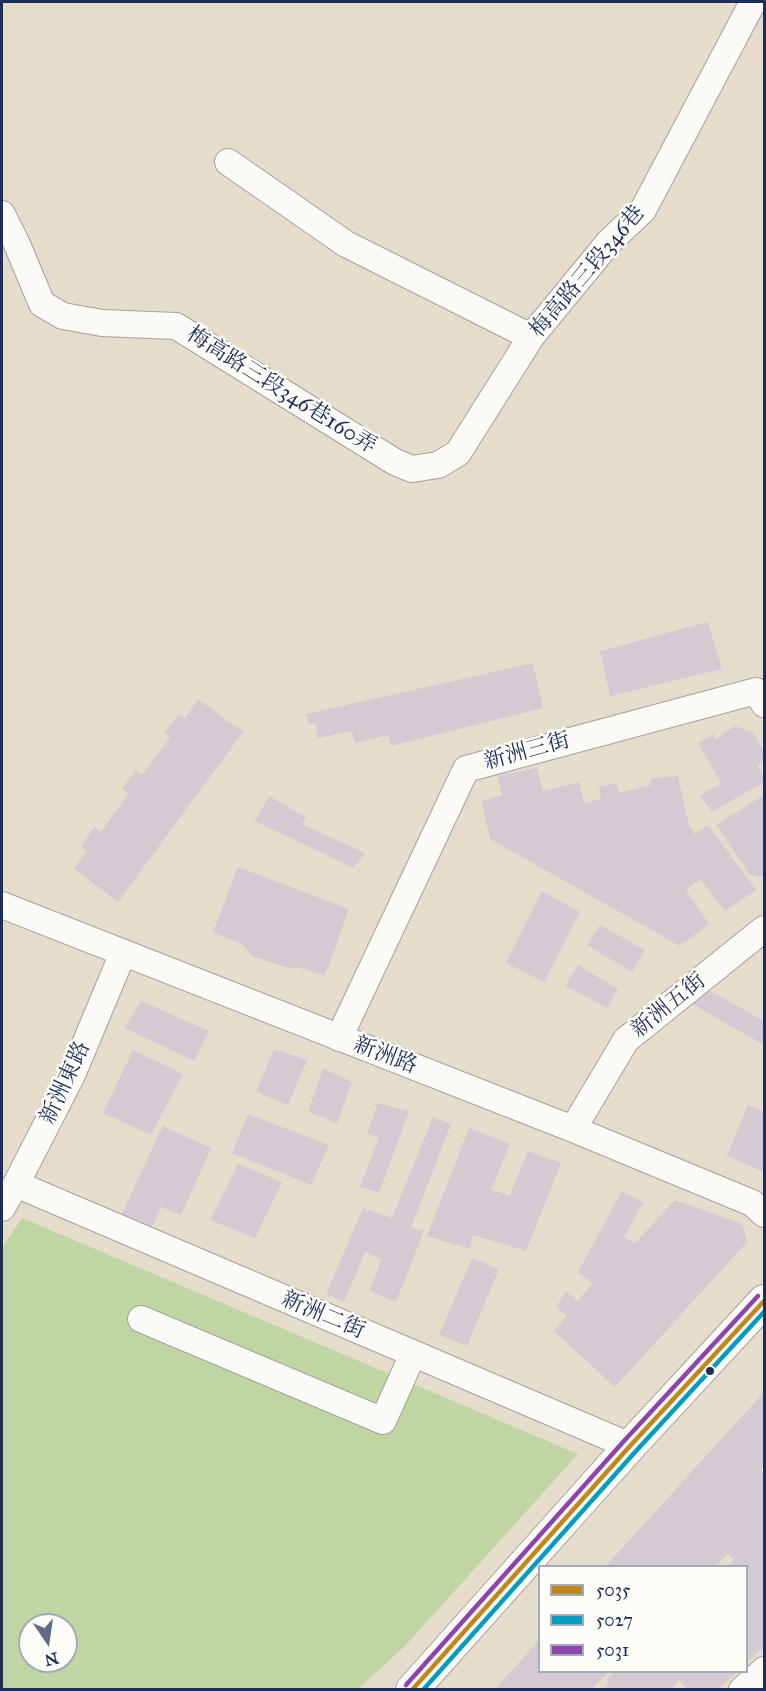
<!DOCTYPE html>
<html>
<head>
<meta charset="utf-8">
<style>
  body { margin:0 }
  #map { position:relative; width:766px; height:1691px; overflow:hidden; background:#e6dccc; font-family:"IM FELL Great Primer",serif }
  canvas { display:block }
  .frame { position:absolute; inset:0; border:3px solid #1b2f5e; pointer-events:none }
  .legend { position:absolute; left:538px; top:1565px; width:210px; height:108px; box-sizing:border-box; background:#fdfcf7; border:2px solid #a3aaba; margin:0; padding:8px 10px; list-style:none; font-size:18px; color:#1b2f5e }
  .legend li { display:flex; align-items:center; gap:12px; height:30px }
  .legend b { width:30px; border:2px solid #a3aaba }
  .north { position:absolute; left:18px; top:1613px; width:60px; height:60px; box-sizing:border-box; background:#fdfcf7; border:2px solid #a3aaba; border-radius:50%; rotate:167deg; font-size:16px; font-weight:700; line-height:24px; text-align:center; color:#1b2f5e }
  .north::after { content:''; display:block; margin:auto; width:21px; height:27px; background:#626c84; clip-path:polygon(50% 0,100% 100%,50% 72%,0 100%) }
</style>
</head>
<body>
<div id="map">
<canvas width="766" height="1691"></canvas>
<div class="frame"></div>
<ul class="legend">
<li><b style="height:8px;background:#c08818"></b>5035</li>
<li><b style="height:8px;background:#039dc3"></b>5027</li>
<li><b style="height:8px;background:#8e44ad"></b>5031</li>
</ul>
<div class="north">N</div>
</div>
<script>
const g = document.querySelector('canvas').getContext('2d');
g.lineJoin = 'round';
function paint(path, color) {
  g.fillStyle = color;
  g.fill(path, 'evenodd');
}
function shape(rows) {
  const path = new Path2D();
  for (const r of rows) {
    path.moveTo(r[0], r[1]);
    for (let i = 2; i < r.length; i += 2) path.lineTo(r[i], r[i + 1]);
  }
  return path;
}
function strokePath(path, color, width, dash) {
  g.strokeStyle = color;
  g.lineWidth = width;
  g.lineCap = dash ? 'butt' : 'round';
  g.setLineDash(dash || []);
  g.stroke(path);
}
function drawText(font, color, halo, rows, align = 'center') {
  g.font = font + ' "IM FELL Great Primer","Noto Serif TC",serif';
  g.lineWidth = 5;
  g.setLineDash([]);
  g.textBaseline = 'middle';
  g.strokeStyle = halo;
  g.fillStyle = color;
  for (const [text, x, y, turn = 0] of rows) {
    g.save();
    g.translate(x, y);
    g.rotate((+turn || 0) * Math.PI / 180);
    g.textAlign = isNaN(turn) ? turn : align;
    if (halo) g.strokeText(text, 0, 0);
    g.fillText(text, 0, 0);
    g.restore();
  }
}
const green = shape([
  [22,1218,578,1454,405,1646,358,1689,2,1690,2,1248],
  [30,1625,66,1625,66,1661,30,1661]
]);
const building = shape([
  [708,622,722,669,610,696,600,651],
  [533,663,543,708,391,746,388,735,355,743,352,731,318,738,315,723,308,724,306,714],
  [198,699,243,732,118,902,74,869,87,851,81,846,95,826,101,832,128,794,122,788,136,771,142,775,170,737,165,732,178,715,185,718],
  [735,726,754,733,764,752,764,760,757,766,764,777,764,782,712,812,700,796,721,783,698,743,713,734,716,739],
  [537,768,543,791,579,782,584,803,601,799,599,787,616,783,619,793,651,785,651,778,678,776,689,825,695,834,708,825,756,890,725,911,700,879,686,890,709,924,680,946,490,839,481,801,502,795,498,776],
  [764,795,764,877,750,875,716,825],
  [269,796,306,817,302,824,365,853,353,868,255,821],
  [238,867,349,909,325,976,298,967,289,968,252,956,243,945,213,932],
  [542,891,580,912,544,982,506,963],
  [600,925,645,950,632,972,587,945],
  [578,965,618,989,607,1008,565,986],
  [709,990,764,1021,764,1045,690,1003],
  [141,1001,209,1031,194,1061,125,1028],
  [274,1049,307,1060,288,1105,256,1092],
  [133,1050,183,1074,151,1135,103,1113],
  [323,1068,352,1082,337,1123,308,1112],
  [378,1103,409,1111,379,1193,360,1187,379,1137,367,1134],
  [748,1105,764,1112,764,1172,727,1156],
  [248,1114,329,1145,311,1185,232,1153],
  [433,1117,451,1124,411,1228,424,1231,396,1302,370,1291,381,1259,365,1252,344,1302,326,1294,363,1208,392,1218],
  [163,1126,211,1148,181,1215,161,1207,152,1227,121,1215],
  [469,1128,510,1144,491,1190,510,1195,528,1151,561,1163,526,1251,473,1235,470,1249,427,1236],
  [238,1164,282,1182,255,1238,210,1220],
  [622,1191,643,1203,624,1237,635,1243,675,1200,742,1224,747,1242,615,1387,554,1331,567,1316,556,1307,566,1291,577,1301,593,1283,578,1272],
  [472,1258,499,1269,467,1346,439,1335],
  [764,1392,764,1466,760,1470,764,1473,764,1647,746,1663,746,1566,727,1566,734,1560,728,1554,716,1566,606,1566],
  [540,1639,540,1672,609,1672,591,1690,494,1690],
  [615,1672,737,1672,717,1690,688,1690,679,1680,670,1690,602,1690,610,1682,606,1679]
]);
const minor = shape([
  [228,162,346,244,531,337],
  [2,214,16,242,42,304,63,316,102,323,176,326,395,462,412,469,438,465,458,453,531,337,609,242,643,210,753,2],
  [2,905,573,1129,752,1203,764,1214],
  [339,1038,466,769,756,691,764,704],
  [573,1129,626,1040,764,929],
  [16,1184,630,1446],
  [2,1208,16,1184,72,1075,123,953],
  [141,1319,383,1421,413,1354],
  [742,1690,764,1670]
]);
const major = shape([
  [412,1690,630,1446,764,1301]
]);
const bus1 = shape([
  [412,1690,630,1446,764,1301]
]);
const bus2 = shape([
  [423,1690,636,1451,764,1312]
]);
const bus3 = shape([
  [406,1685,624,1441,758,1296]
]);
const markers = [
  [710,1371,5,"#1b2f5e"]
];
const streetNames = [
  ["梅高路三段346巷",588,272,-50],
  ["梅高路三段346巷160弄",281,391,32],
  ["新洲三街",527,752,-15],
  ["新洲五街",669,1006,-39],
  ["新洲路",385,1056,21],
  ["新洲東路",66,1083,-65],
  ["新洲二街",323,1316,23]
];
paint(green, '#bfd6a2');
paint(building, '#d5cad1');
strokePath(minor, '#a5a19e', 28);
strokePath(major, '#a5a19e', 34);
strokePath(minor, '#fbfaf7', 26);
strokePath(major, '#fbfaf7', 32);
strokePath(bus1, '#c08818', 4.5);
strokePath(bus2, '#039dc3', 4.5);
strokePath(bus3, '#8e44ad', 4.5);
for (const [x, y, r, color] of markers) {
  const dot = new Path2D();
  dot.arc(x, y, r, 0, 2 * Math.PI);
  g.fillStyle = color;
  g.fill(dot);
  strokePath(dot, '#fdfcf7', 2);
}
drawText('22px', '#1b2f5e', '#fdfcf7', streetNames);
</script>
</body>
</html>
